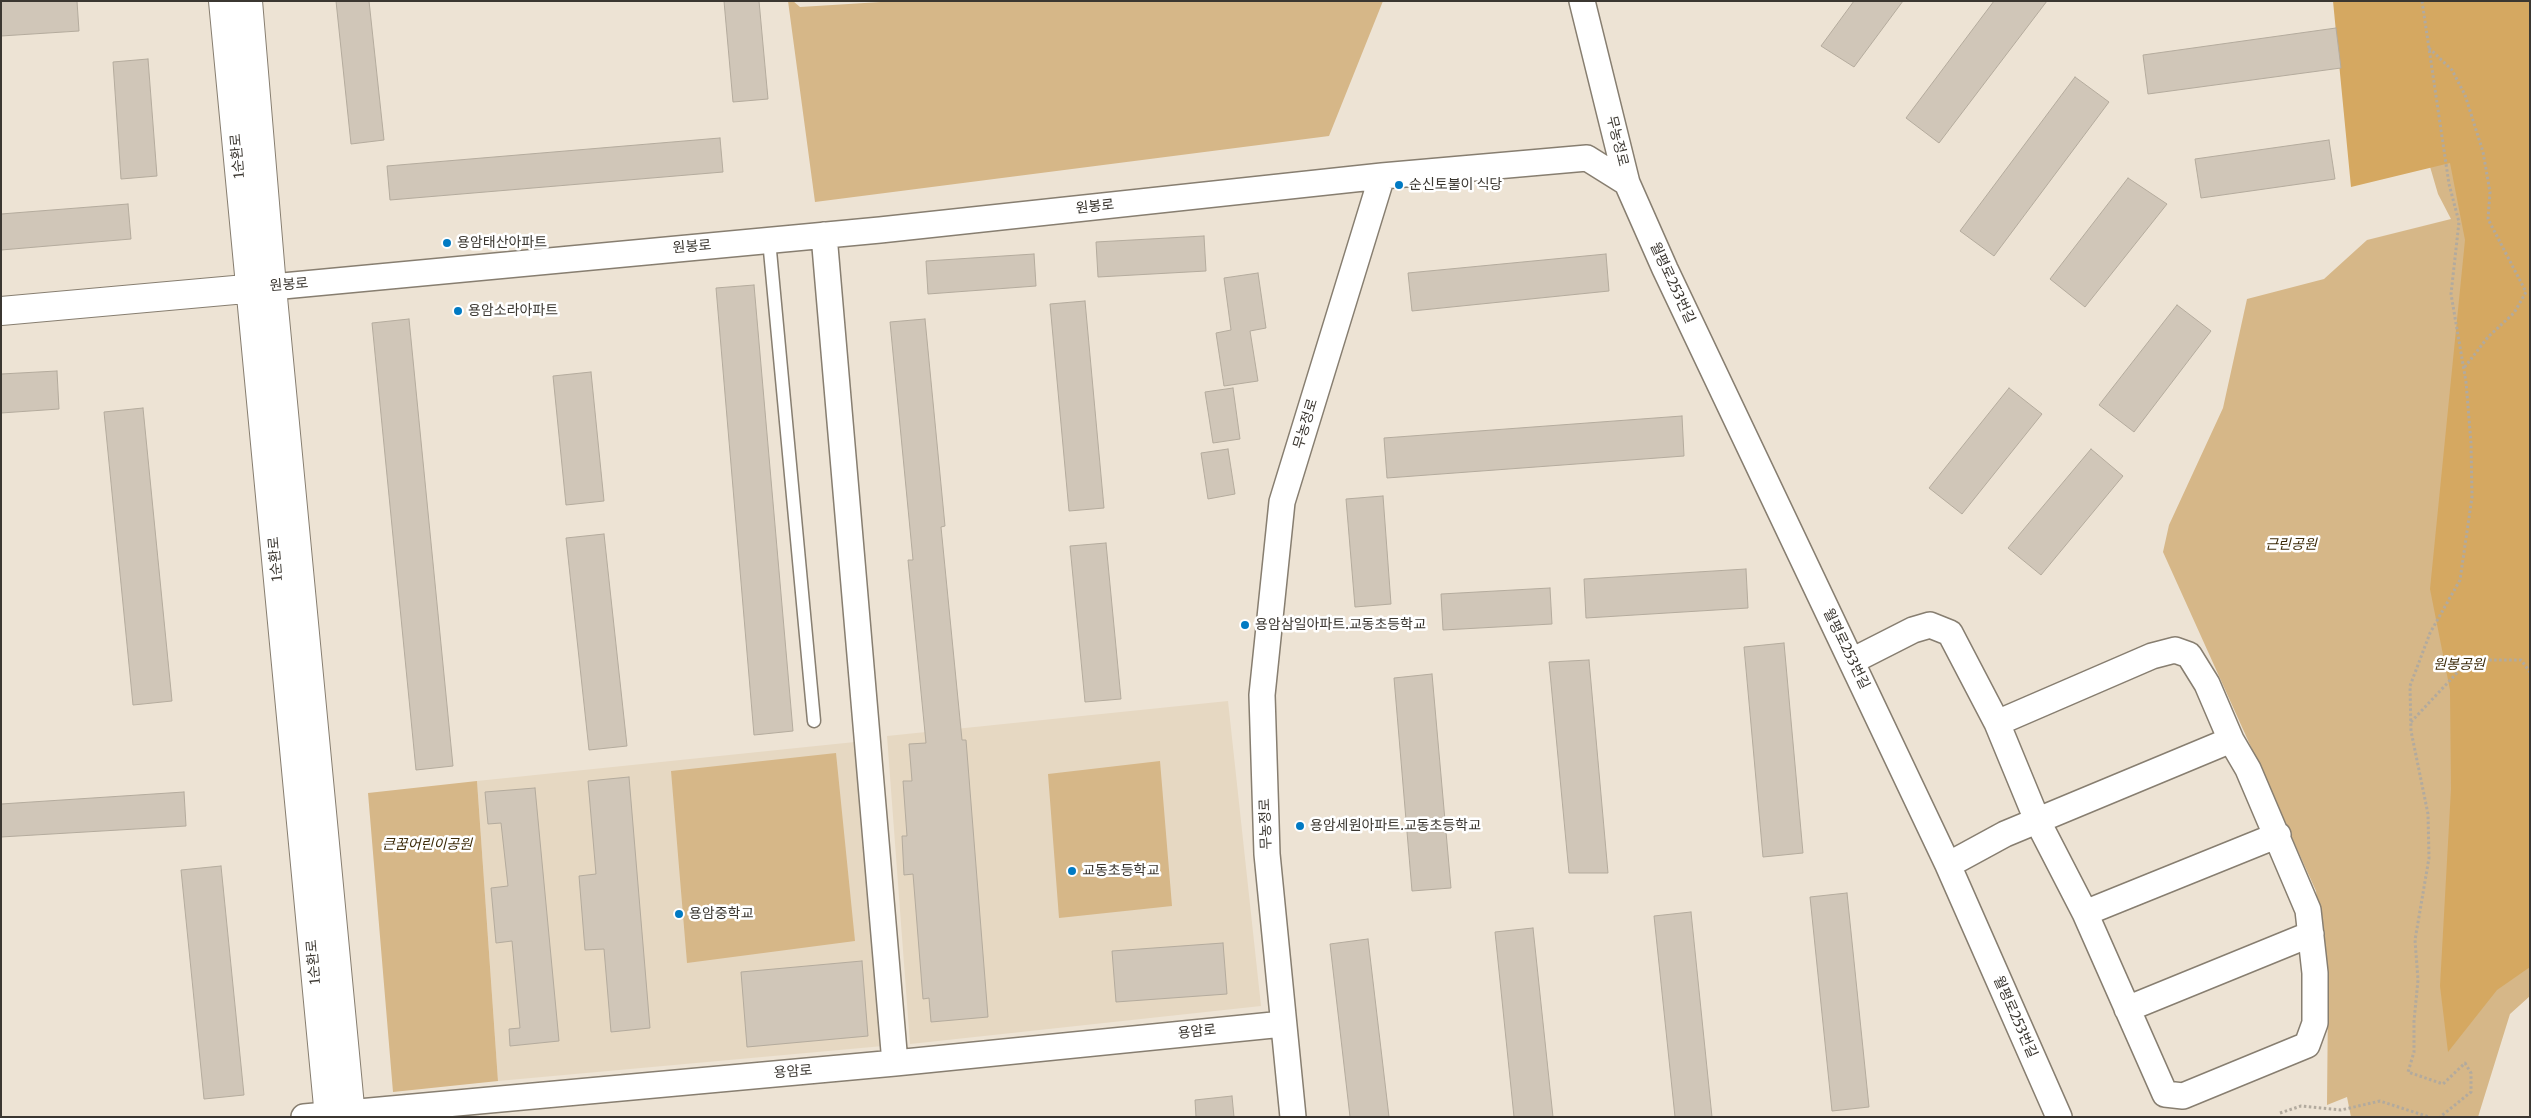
<!DOCTYPE html>
<html>
<head>
<meta charset="utf-8">
<style>
  body { margin:0 }
  #map { position:relative; width:2531px; height:1118px; overflow:hidden; background:#ede3d4; font-family:Merriweather,serif }
  canvas { display:block }
  .frame { position:absolute; inset:0; border:2px solid #3b3731; pointer-events:none }
</style>
</head>
<body>
<div id="map">
<canvas width="2531" height="1118"></canvas>
<div class="frame"></div>
</div>
<script>
const g = document.querySelector('canvas').getContext('2d');
g.lineJoin = 'round';
function paint(path, color) {
  g.fillStyle = color;
  g.fill(path, 'evenodd');
}
function shape(rows) {
  const path = new Path2D();
  for (const r of rows) {
    path.moveTo(r[0], r[1]);
    for (let i = 2; i < r.length; i += 2) path.lineTo(r[i], r[i + 1]);
  }
  return path;
}
function strokePath(path, color, width, dash) {
  g.strokeStyle = color;
  g.lineWidth = width;
  g.lineCap = dash ? 'butt' : 'round';
  g.setLineDash(dash || []);
  g.stroke(path);
}
function drawText(font, color, halo, rows, align = 'center') {
  g.font = font + ' Merriweather,"Noto Sans KR",serif';
  g.lineWidth = 5;
  g.setLineDash([]);
  g.textBaseline = 'middle';
  g.strokeStyle = halo;
  g.fillStyle = color;
  for (const [text, x, y, turn = 0] of rows) {
    g.save();
    g.translate(x, y);
    g.rotate((+turn || 0) * Math.PI / 180);
    g.textAlign = isNaN(turn) ? turn : align;
    if (halo) g.strokeText(text, 0, 0);
    g.fillText(text, 0, 0);
    g.restore();
  }
}
const built = shape([
  [1228,701,1261,1006,910,1044,887,736],
  [855,742,883,1046,498,1081,477,781]
]);
const green = shape([
  [788,1,793,1,800,7,897,1,1383,1,1329,136,815,202],
  [2530,1,2530,996,2510,1014,2478,1117,2351,1117,2347,1097,2327,1105,2328,999,2316,891,2163,552,2169,525,2223,408,2247,299,2324,279,2367,240,2451,219,2438,194,2419,129],
  [836,753,855,941,687,963,671,771],
  [1160,761,1172,906,1059,918,1048,774],
  [477,781,498,1081,393,1092,368,793]
]);
const forest = shape([
  [2333,1,2530,1,2530,967,2497,990,2448,1052,2440,986,2451,789,2450,690,2430,589,2465,240,2450,163,2351,187]
]);
const building = shape([
  [1,1,77,1,79,31,1,36,1,1],
  [336,1,369,1,384,140,351,144,336,1],
  [724,1,759,1,768,99,733,102,724,1],
  [1854,1,1903,1,1854,67,1821,46,1854,1],
  [1994,1,2047,1,1939,143,1906,118,1994,1],
  [2336,28,2341,68,2148,94,2143,55,2336,28],
  [148,59,157,176,121,179,113,62,148,59],
  [2075,77,2109,102,1994,256,1960,231,2075,77],
  [720,138,723,172,390,200,387,166,720,138],
  [2329,140,2335,179,2201,198,2195,159,2329,140],
  [2128,178,2167,204,2085,307,2050,279,2128,178],
  [128,204,131,239,1,250,1,214,128,204],
  [1204,236,1206,271,1098,277,1096,242,1204,236],
  [1034,254,1036,286,928,294,926,261,1034,254],
  [1606,254,1609,291,1412,311,1408,273,1606,254],
  [1258,273,1266,328,1250,331,1258,381,1224,386,1216,333,1231,330,1224,278,1258,273],
  [754,285,793,731,754,735,716,288,754,285],
  [1085,301,1104,508,1069,511,1050,304,1085,301],
  [2177,305,2211,331,2134,432,2099,405,2177,305],
  [409,319,453,766,416,770,372,323,409,319],
  [925,319,945,526,941,527,962,740,966,740,988,1017,931,1022,929,998,923,999,913,874,904,875,902,836,907,836,903,781,912,781,909,744,926,743,908,560,913,560,890,322,925,319],
  [57,371,59,409,1,413,1,374,57,371],
  [591,372,604,501,566,505,553,376,591,372],
  [1233,388,1240,439,1213,443,1205,392,1233,388],
  [2009,388,2042,414,1962,514,1929,488,2009,388],
  [143,408,172,701,133,705,104,412,143,408],
  [1682,416,1684,456,1387,478,1384,438,1682,416],
  [1228,449,1235,494,1208,499,1201,453,1228,449],
  [2091,449,2123,476,2041,575,2008,548,2091,449],
  [1383,496,1391,604,1355,607,1346,499,1383,496],
  [604,534,627,746,589,750,566,538,604,534],
  [1106,543,1121,699,1085,702,1070,546,1106,543],
  [1746,569,1748,608,1586,618,1584,579,1746,569],
  [1550,588,1552,624,1443,630,1441,594,1550,588],
  [1784,643,1803,853,1763,857,1744,647,1784,643],
  [1589,660,1608,873,1569,873,1549,662,1589,660],
  [1432,674,1451,888,1412,891,1394,678,1432,674],
  [629,777,650,1028,611,1032,604,949,585,950,579,876,596,874,588,781,629,777],
  [535,788,559,1041,510,1046,509,1029,520,1028,512,941,496,943,491,888,508,886,501,823,488,824,485,792,535,788],
  [184,792,186,826,1,837,1,804,184,792],
  [221,866,244,1095,204,1099,181,870,221,866],
  [1847,893,1869,1107,1832,1111,1810,897,1847,893],
  [1691,912,1712,1117,1675,1117,1654,916,1691,912],
  [1533,928,1553,1117,1514,1117,1495,932,1533,928],
  [1368,939,1389,1117,1350,1117,1330,944,1368,939],
  [1223,943,1227,994,1116,1002,1112,951,1223,943],
  [862,961,868,1036,747,1047,741,972,862,961],
  [1232,1096,1234,1117,1196,1117,1195,1100,1232,1096]
]);
const path = shape([
  [2422,1,2449,184,2459,222,2451,294,2466,382,2471,443,2472,497,2460,580,2430,633,2410,686,2411,731,2428,814,2429,858,2415,940,2418,980,2414,1021,2414,1052,2408,1072,2443,1084,2465,1063,2471,1073,2471,1092,2440,1117],
  [2429,48,2452,70,2465,95,2483,152,2490,192,2488,219,2526,292,2514,313,2488,337,2464,368],
  [2411,722,2469,660,2521,660,2530,672],
  [2280,1113,2301,1106,2341,1110,2380,1101,2429,1117]
]);
const lane = shape([
  [769,240,814,721]
]);
const street = shape([
  [1582,1,1627,183,1665,269,1948,865,2059,1117],
  [824,235,895,1063],
  [272,287,880,230,1382,176,1587,158,1627,183],
  [1852,661,1913,630,1930,625,1950,633,1997,723,2037,820,2085,913,2165,1094,2183,1096,2307,1045,2315,1023,2315,973,2308,910,2248,769,2231,740,2207,684,2189,655,2175,650,2152,656,1997,723],
  [1948,865,2005,834,2231,740],
  [2085,913,2278,835],
  [2127,1009,2311,934],
  [304,1117,895,1063,1283,1024],
  [1293,1117,1267,854,1262,695,1282,502,1382,176]
]);
const secondary = shape([
  [223,1,329,1117],
  [248,1,272,287,351,1117],
  [1,311,268,287]
]);
const markers = [
  [1399,185,5,"#007ac3"],
  [447,243,5,"#007ac3"],
  [458,311,5,"#007ac3"],
  [1245,625,5,"#007ac3"],
  [1300,826,5,"#007ac3"],
  [1072,871,5,"#007ac3"],
  [679,914,5,"#007ac3"]
];
const streetNames = [
  ["무농정로",1617,141,76],
  ["1순환로",238,156,-95],
  ["원봉로",1095,207,-6],
  ["원봉로",692,247,-5],
  ["월평로253번길",1672,283,65],
  ["원봉로",289,285,-5],
  ["무농정로",1306,424,-73],
  ["1순환로",276,559,-95],
  ["월평로253번길",1846,649,64],
  ["무농정로",1266,824,-92],
  ["1순환로",314,962,-95],
  ["월평로253번길",2015,1017,66],
  ["용암로",1197,1032,-6],
  ["용암로",793,1072,-5]
];
const poiNames = [
  ["순신토불이 식당",1409,185],
  ["용암태산아파트",457,243],
  ["용암소라아파트",468,311],
  ["용암삼일아파트.교동초등학교",1255,625],
  ["용암세원아파트.교동초등학교",1310,826],
  ["교동초등학교",1082,871],
  ["용암중학교",689,914]
];
const parkNames = [
  ["근린공원",2291,545],
  ["원봉공원",2459,665],
  ["큰꿈어린이공원",427,845]
];
paint(built, '#e6d8c2');
paint(green, '#d6b788');
paint(forest, '#d5a861');
paint(building, '#d0c6b8');
strokePath(building, '#b4ab9d', 1);
strokePath(lane, '#877e70', 15);
strokePath(street, '#877e70', 28);
strokePath(secondary, '#877e70', 30);
strokePath(path, '#b2aa9e', 3, [2.5, 2.5]);
strokePath(lane, '#fff', 12);
strokePath(street, '#fff', 25);
strokePath(secondary, '#fff', 28);
for (const [x, y, r, color] of markers) {
  const dot = new Path2D();
  dot.arc(x, y, r, 0, 2 * Math.PI);
  g.fillStyle = color;
  g.fill(dot);
  strokePath(dot, '#fff', 2);
}
drawText('14px', '#3b3731', '#fff', streetNames);
drawText('14px', '#3b3731', '#fff', poiNames, 'left');
drawText('italic 14px', '#3c2a09', '#fff', parkNames);
</script>
</body>
</html>
